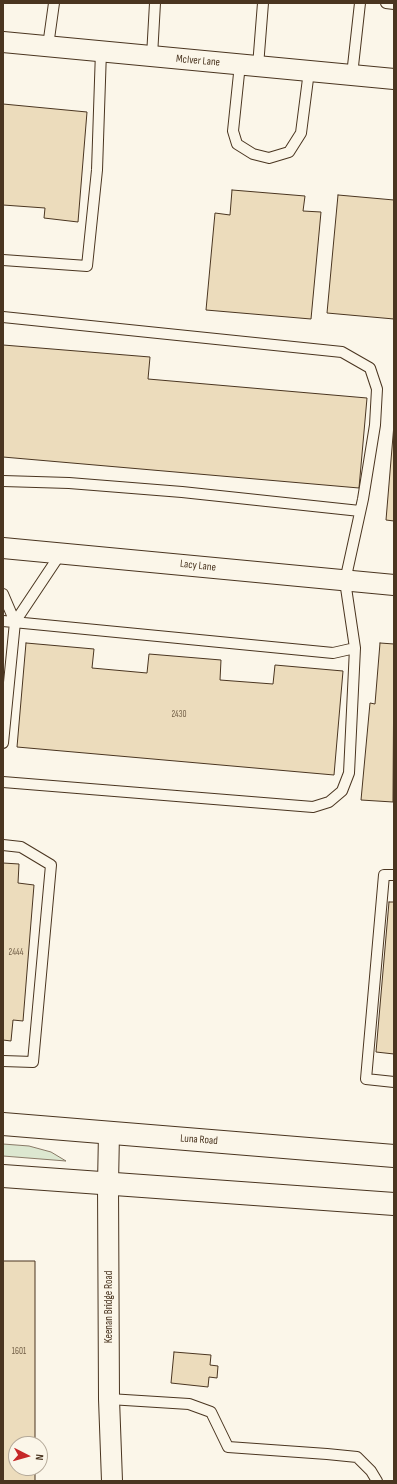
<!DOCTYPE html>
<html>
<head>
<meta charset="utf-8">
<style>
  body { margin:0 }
  #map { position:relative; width:397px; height:1484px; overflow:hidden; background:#fbf6e9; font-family:"Sofia Sans Condensed",sans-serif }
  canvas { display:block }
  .frame { position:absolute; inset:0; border:4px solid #4a3520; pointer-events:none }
  .north { position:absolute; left:8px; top:1436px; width:40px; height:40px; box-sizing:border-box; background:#fbf6e9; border:1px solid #b4a999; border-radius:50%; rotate:96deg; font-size:11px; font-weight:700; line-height:16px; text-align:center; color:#4a3520 }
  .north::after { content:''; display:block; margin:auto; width:14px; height:18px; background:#c62828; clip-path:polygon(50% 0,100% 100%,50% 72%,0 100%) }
</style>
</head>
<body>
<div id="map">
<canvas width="397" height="1484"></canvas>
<div class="frame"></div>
<div class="north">N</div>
</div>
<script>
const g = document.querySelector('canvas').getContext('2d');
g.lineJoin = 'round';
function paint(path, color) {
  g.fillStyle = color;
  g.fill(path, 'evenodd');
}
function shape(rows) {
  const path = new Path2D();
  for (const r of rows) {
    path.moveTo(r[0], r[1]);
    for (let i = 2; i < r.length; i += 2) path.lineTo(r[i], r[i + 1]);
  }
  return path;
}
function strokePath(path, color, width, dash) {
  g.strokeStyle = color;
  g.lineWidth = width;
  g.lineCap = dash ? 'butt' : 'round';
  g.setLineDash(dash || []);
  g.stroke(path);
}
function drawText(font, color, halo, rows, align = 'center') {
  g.font = font + ' "Sofia Sans Condensed",sans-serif';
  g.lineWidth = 3;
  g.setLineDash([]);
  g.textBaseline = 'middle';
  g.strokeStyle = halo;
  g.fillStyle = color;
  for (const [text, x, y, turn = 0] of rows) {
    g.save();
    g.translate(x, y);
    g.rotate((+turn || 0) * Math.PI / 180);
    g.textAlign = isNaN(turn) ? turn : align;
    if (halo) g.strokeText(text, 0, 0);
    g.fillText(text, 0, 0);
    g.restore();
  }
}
const green = shape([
  [3,1144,29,1146,51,1152,66,1161,3,1156,3,1144]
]);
const building = shape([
  [3,104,87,112,78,222,44,218,45,208,3,205,3,104],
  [232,190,305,196,303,211,321,212,311,319,206,310,215,213,230,215,232,190],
  [338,195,394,200,394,319,327,313,338,195],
  [3,345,150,357,148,379,367,398,359,488,3,457,3,345],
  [394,424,394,521,386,520,394,424],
  [26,643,94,649,92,668,147,673,149,654,221,660,220,680,273,684,275,665,343,671,334,775,17,747,26,643],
  [380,643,394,644,393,802,361,800,370,703,375,704,380,643],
  [3,863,19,864,18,883,34,885,23,1021,13,1020,11,1041,3,1040,3,863],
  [389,902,394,902,394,1054,376,1052,389,902],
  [3,1261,35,1261,35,1444,16,1444,16,1468,35,1468,35,1481,3,1481,3,1261],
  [174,1352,211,1355,210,1365,218,1366,217,1378,209,1377,208,1387,171,1383,174,1352]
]);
const lane = shape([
  [386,3,394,4],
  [48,46,54,3],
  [152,56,155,3],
  [240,64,233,131,237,144,253,154,269,158,289,152,301,133,309,71],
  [258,66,263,3],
  [352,75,360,3],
  [3,260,87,266,97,170,101,51],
  [3,317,342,352,370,368,377,389,375,425,363,499,345,581,355,648,349,773,342,791,329,802,313,807,3,782],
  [3,481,69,483,182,492,360,511],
  [3,594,15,622],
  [3,621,333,653,355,648],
  [3,743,15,622,61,553],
  [3,845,21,847,51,865,33,1062,3,1061],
  [394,875,384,875,366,1079,394,1082],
  [109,1399,189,1404,211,1412,228,1447,327,1454,357,1457,371,1471,377,1481]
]);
const street = shape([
  [3,42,394,79],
  [3,548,394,585],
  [109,1133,108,1184,109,1399,112,1481]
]);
const secondary = shape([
  [3,1124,394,1156],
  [3,1176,394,1204]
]);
const numberNames = [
  ["2430",179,715],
  ["2444",16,953],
  ["1601",19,1352]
];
const streetNames = [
  ["McIver Lane",198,61,5],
  ["Lacy Lane",198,566,6],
  ["Luna Road",199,1140,4],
  ["Keenan Bridge Road",109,1307,-90]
];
paint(green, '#dce7d0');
strokePath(green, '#887966', 1);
paint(building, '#ecdcbc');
strokePath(building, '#4a3520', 1);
strokePath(lane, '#4a3520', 12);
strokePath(street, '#4a3520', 22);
strokePath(secondary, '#4a3520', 24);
strokePath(lane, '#fbf6e9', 10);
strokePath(street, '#fbf6e9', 20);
strokePath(secondary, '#fbf6e9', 22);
drawText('9px', '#725f47', null, numberNames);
drawText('11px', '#4a3520', '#fbf6e9', streetNames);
</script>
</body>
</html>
